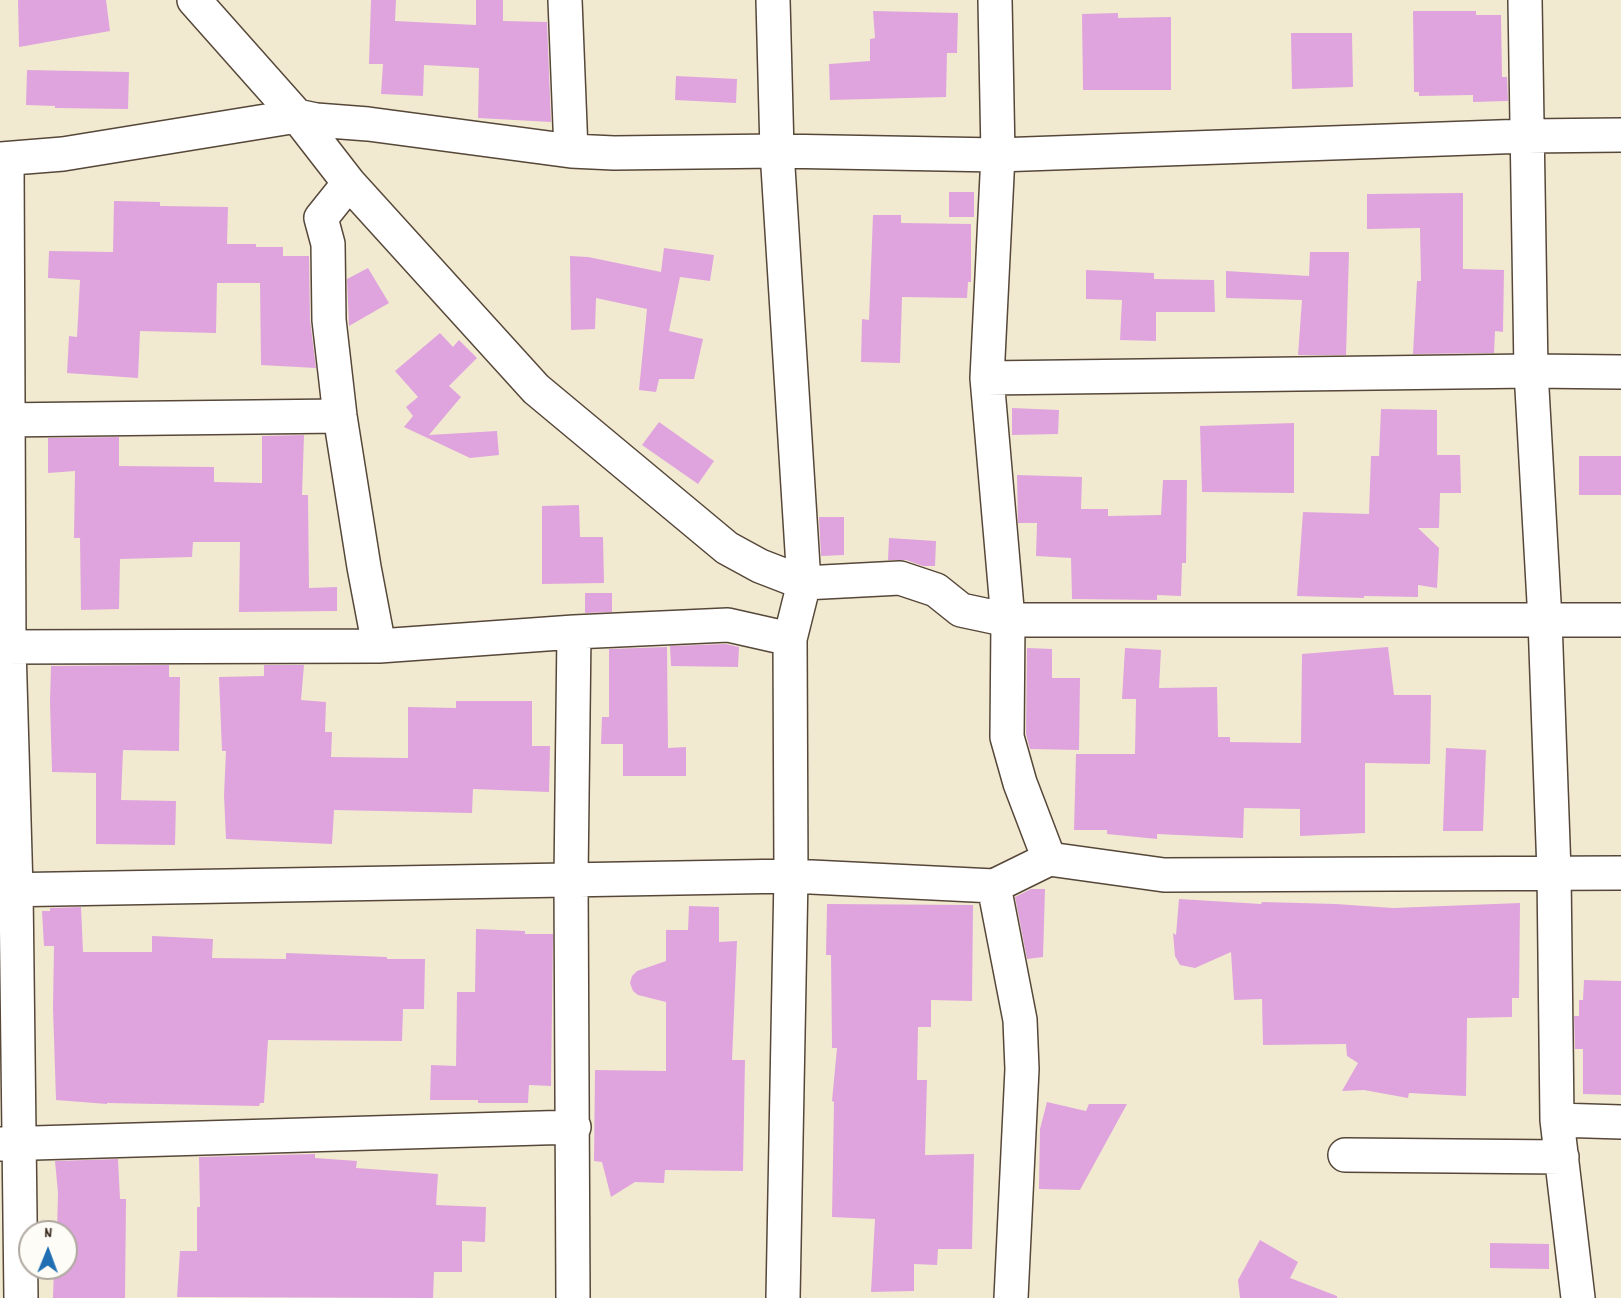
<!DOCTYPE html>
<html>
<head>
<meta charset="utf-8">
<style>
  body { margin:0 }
  #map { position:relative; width:1621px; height:1298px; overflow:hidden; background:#f1ead1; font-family:Dekko,sans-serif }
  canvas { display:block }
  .north { position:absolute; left:18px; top:1220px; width:60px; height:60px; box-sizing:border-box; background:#fdfcf7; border:2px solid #afa8a0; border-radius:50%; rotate:1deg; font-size:16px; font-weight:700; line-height:24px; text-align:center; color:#3b2a1e }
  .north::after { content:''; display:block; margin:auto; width:21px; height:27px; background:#1f6fb2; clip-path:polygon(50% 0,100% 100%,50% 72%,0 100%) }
</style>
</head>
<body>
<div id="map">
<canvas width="1621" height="1298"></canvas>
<div class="north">N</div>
</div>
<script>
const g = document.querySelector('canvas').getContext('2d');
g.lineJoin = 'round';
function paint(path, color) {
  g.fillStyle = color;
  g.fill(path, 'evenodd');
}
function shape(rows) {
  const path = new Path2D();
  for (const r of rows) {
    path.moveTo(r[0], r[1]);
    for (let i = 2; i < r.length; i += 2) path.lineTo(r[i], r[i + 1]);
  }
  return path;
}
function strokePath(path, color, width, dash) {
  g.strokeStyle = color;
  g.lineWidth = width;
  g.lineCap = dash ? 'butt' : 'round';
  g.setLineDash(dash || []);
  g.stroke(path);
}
const building = shape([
  [18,0,106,0,110,31,19,47],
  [371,0,396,0,395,21,476,25,476,0,503,0,503,21,547,22,551,122,478,118,479,68,424,65,423,96,381,94,383,64,369,64],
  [873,11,958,13,957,53,947,53,946,97,830,100,829,64,870,61,870,39,875,38],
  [1413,11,1476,11,1476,15,1501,15,1502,77,1507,77,1508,101,1473,102,1473,95,1419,96,1419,92,1414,92],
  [1118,13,1118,18,1171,17,1171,90,1083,90,1082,14],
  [1291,33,1352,33,1353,87,1292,89],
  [27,70,129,72,128,109,55,108,55,106,26,105],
  [676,76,737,79,736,103,675,100],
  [949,192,974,192,974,217,949,217],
  [1463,193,1463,269,1504,270,1503,332,1495,331,1494,353,1413,354,1417,281,1421,281,1420,228,1367,229,1367,194],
  [114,201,160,202,160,206,228,207,227,244,256,244,256,247,283,247,283,256,309,256,310,320,316,368,261,365,260,283,217,283,216,333,140,331,138,378,67,373,69,336,77,337,80,280,48,278,49,251,113,252],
  [873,215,901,215,901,223,971,224,971,282,968,282,967,298,902,297,900,363,861,362,862,319,869,320],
  [664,248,714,255,710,281,680,277,669,331,703,339,694,379,659,379,656,392,639,390,647,309,596,298,595,329,571,330,570,256,588,257,661,272],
  [1310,252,1349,252,1346,355,1298,355,1302,300,1226,298,1226,271,1309,276],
  [368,268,389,303,349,326,347,279],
  [1086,270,1154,273,1154,279,1214,280,1215,312,1156,312,1156,341,1120,340,1122,300,1086,299],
  [440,333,453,347,459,340,477,358,449,386,461,397,429,435,497,431,499,455,470,458,404,427,413,416,406,407,418,397,395,371],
  [1012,408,1059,410,1058,434,1012,435],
  [1381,409,1437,410,1437,455,1460,455,1461,493,1440,493,1439,528,1418,528,1439,548,1437,588,1418,585,1418,597,1364,596,1364,598,1297,596,1303,512,1369,514,1371,456,1379,456],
  [659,422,714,461,698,484,642,445],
  [1294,423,1294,493,1202,492,1200,426],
  [304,435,302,495,308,495,309,588,337,587,337,611,239,612,240,542,193,542,192,557,120,559,119,609,81,610,80,538,74,538,75,471,48,473,48,438,119,437,119,466,214,467,214,482,262,483,262,436],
  [1579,456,1621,456,1621,495,1579,495],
  [1017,475,1082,477,1081,509,1108,509,1108,516,1161,515,1163,480,1187,480,1186,563,1182,563,1181,596,1157,595,1157,600,1072,599,1071,558,1036,556,1037,523,1018,523],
  [579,505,580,537,603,537,604,583,542,584,542,506],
  [819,517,844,517,844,555,821,556],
  [889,538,936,541,935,566,923,566,906,560,888,560],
  [585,593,612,593,612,612,585,613],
  [726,644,739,647,738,667,671,666,670,646],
  [667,647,668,748,686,747,686,776,623,776,623,744,601,744,602,717,609,717,609,649],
  [1388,647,1394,695,1431,695,1430,764,1365,763,1365,833,1300,836,1300,809,1244,808,1243,838,1157,834,1157,839,1107,834,1107,830,1074,830,1076,754,1135,754,1136,699,1122,699,1125,648,1161,650,1159,688,1217,687,1218,737,1230,737,1230,742,1301,743,1302,654],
  [1027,648,1052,649,1052,678,1080,678,1079,750,1030,749,1026,734],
  [169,665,169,677,180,677,179,751,123,750,121,800,176,801,175,845,96,844,96,773,52,772,50,702,51,666],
  [264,665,304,665,301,700,326,702,325,732,332,732,331,757,408,758,408,707,456,708,456,701,532,701,532,746,550,746,549,792,473,789,472,813,334,810,332,844,226,839,224,795,226,751,222,751,219,677,264,676],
  [1446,748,1486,750,1483,831,1443,831],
  [1031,889,1045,889,1043,957,1027,959,1015,897],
  [1179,899,1261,904,1262,902,1336,904,1393,908,1520,903,1519,998,1512,998,1512,1017,1467,1018,1466,1096,1409,1093,1408,1098,1364,1090,1342,1091,1358,1063,1347,1056,1346,1044,1263,1045,1262,999,1234,1000,1231,952,1195,968,1180,965,1175,956,1173,933,1176,935],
  [827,904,973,905,972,1001,931,1000,931,1027,918,1027,917,1080,927,1080,925,1155,974,1154,972,1249,938,1249,937,1265,914,1264,914,1291,871,1292,875,1219,832,1217,834,1102,832,1101,837,1048,832,1048,831,955,826,955],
  [689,906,719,907,719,942,737,941,732,1060,745,1060,743,1171,665,1170,664,1183,635,1182,611,1197,602,1162,594,1161,595,1070,666,1071,666,1002,638,995,633,991,630,983,632,976,637,971,666,961,666,930,688,930],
  [81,907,83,952,152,952,152,936,213,939,212,958,286,959,286,953,387,957,387,959,425,959,424,1009,403,1009,402,1041,268,1040,264,1103,260,1103,259,1106,107,1103,107,1104,56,1100,53,1008,54,946,44,946,42,911,50,911,50,908],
  [476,929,525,931,525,934,553,934,551,1086,529,1085,528,1103,478,1103,478,1100,430,1100,431,1065,456,1066,457,992,475,992],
  [1584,980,1621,981,1621,1095,1583,1094,1583,1049,1575,1049,1574,1016,1579,1016,1579,1000,1583,1000],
  [1047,1102,1086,1111,1089,1104,1127,1104,1080,1190,1039,1189,1040,1129],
  [315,1154,315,1158,357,1161,356,1168,438,1174,436,1205,486,1207,485,1242,462,1241,462,1272,434,1272,433,1298,177,1297,180,1251,197,1251,197,1207,200,1207,199,1157],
  [118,1159,120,1199,126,1199,125,1298,53,1298,54,1268,66,1268,66,1232,57,1232,58,1193,55,1161],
  [1260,1240,1298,1262,1290,1278,1337,1296,1337,1298,1240,1298,1238,1280],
  [1490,1243,1549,1244,1549,1269,1490,1268]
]);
const minor = shape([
  [194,0,297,116,349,183,536,389,727,548,760,566,804,583,900,578,936,590,961,610,1008,620,1621,620],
  [565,0,571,151],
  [773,0,777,151,804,583,790,639,791,876,783,1298],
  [995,0,998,155,987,378,1008,620,1007,737,1020,783,1049,859],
  [1525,0,1531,371,1545,620,1554,872,1557,1120,1578,1298],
  [0,159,63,154,297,116,316,120,368,124,571,151,614,153,777,151,998,155,1526,136,1621,135],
  [7,159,9,647,16,890,21,1298],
  [349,183,321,218,328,244,329,320,340,416,364,567,379,646],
  [987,378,1531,371,1621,372],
  [0,420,340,416],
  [0,647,379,646,574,632,728,625,790,639],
  [0,890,791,876,994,886],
  [1557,1120,1621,1122],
  [0,1144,574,1127],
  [1345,1155,1562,1157],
  [573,1298,571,879,574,632],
  [1011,1298,1022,1069,1020,1020,994,886,1049,859,1164,875,1621,873]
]);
paint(building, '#dfa4dd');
strokePath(minor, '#564739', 36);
strokePath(minor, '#fff', 33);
</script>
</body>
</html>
